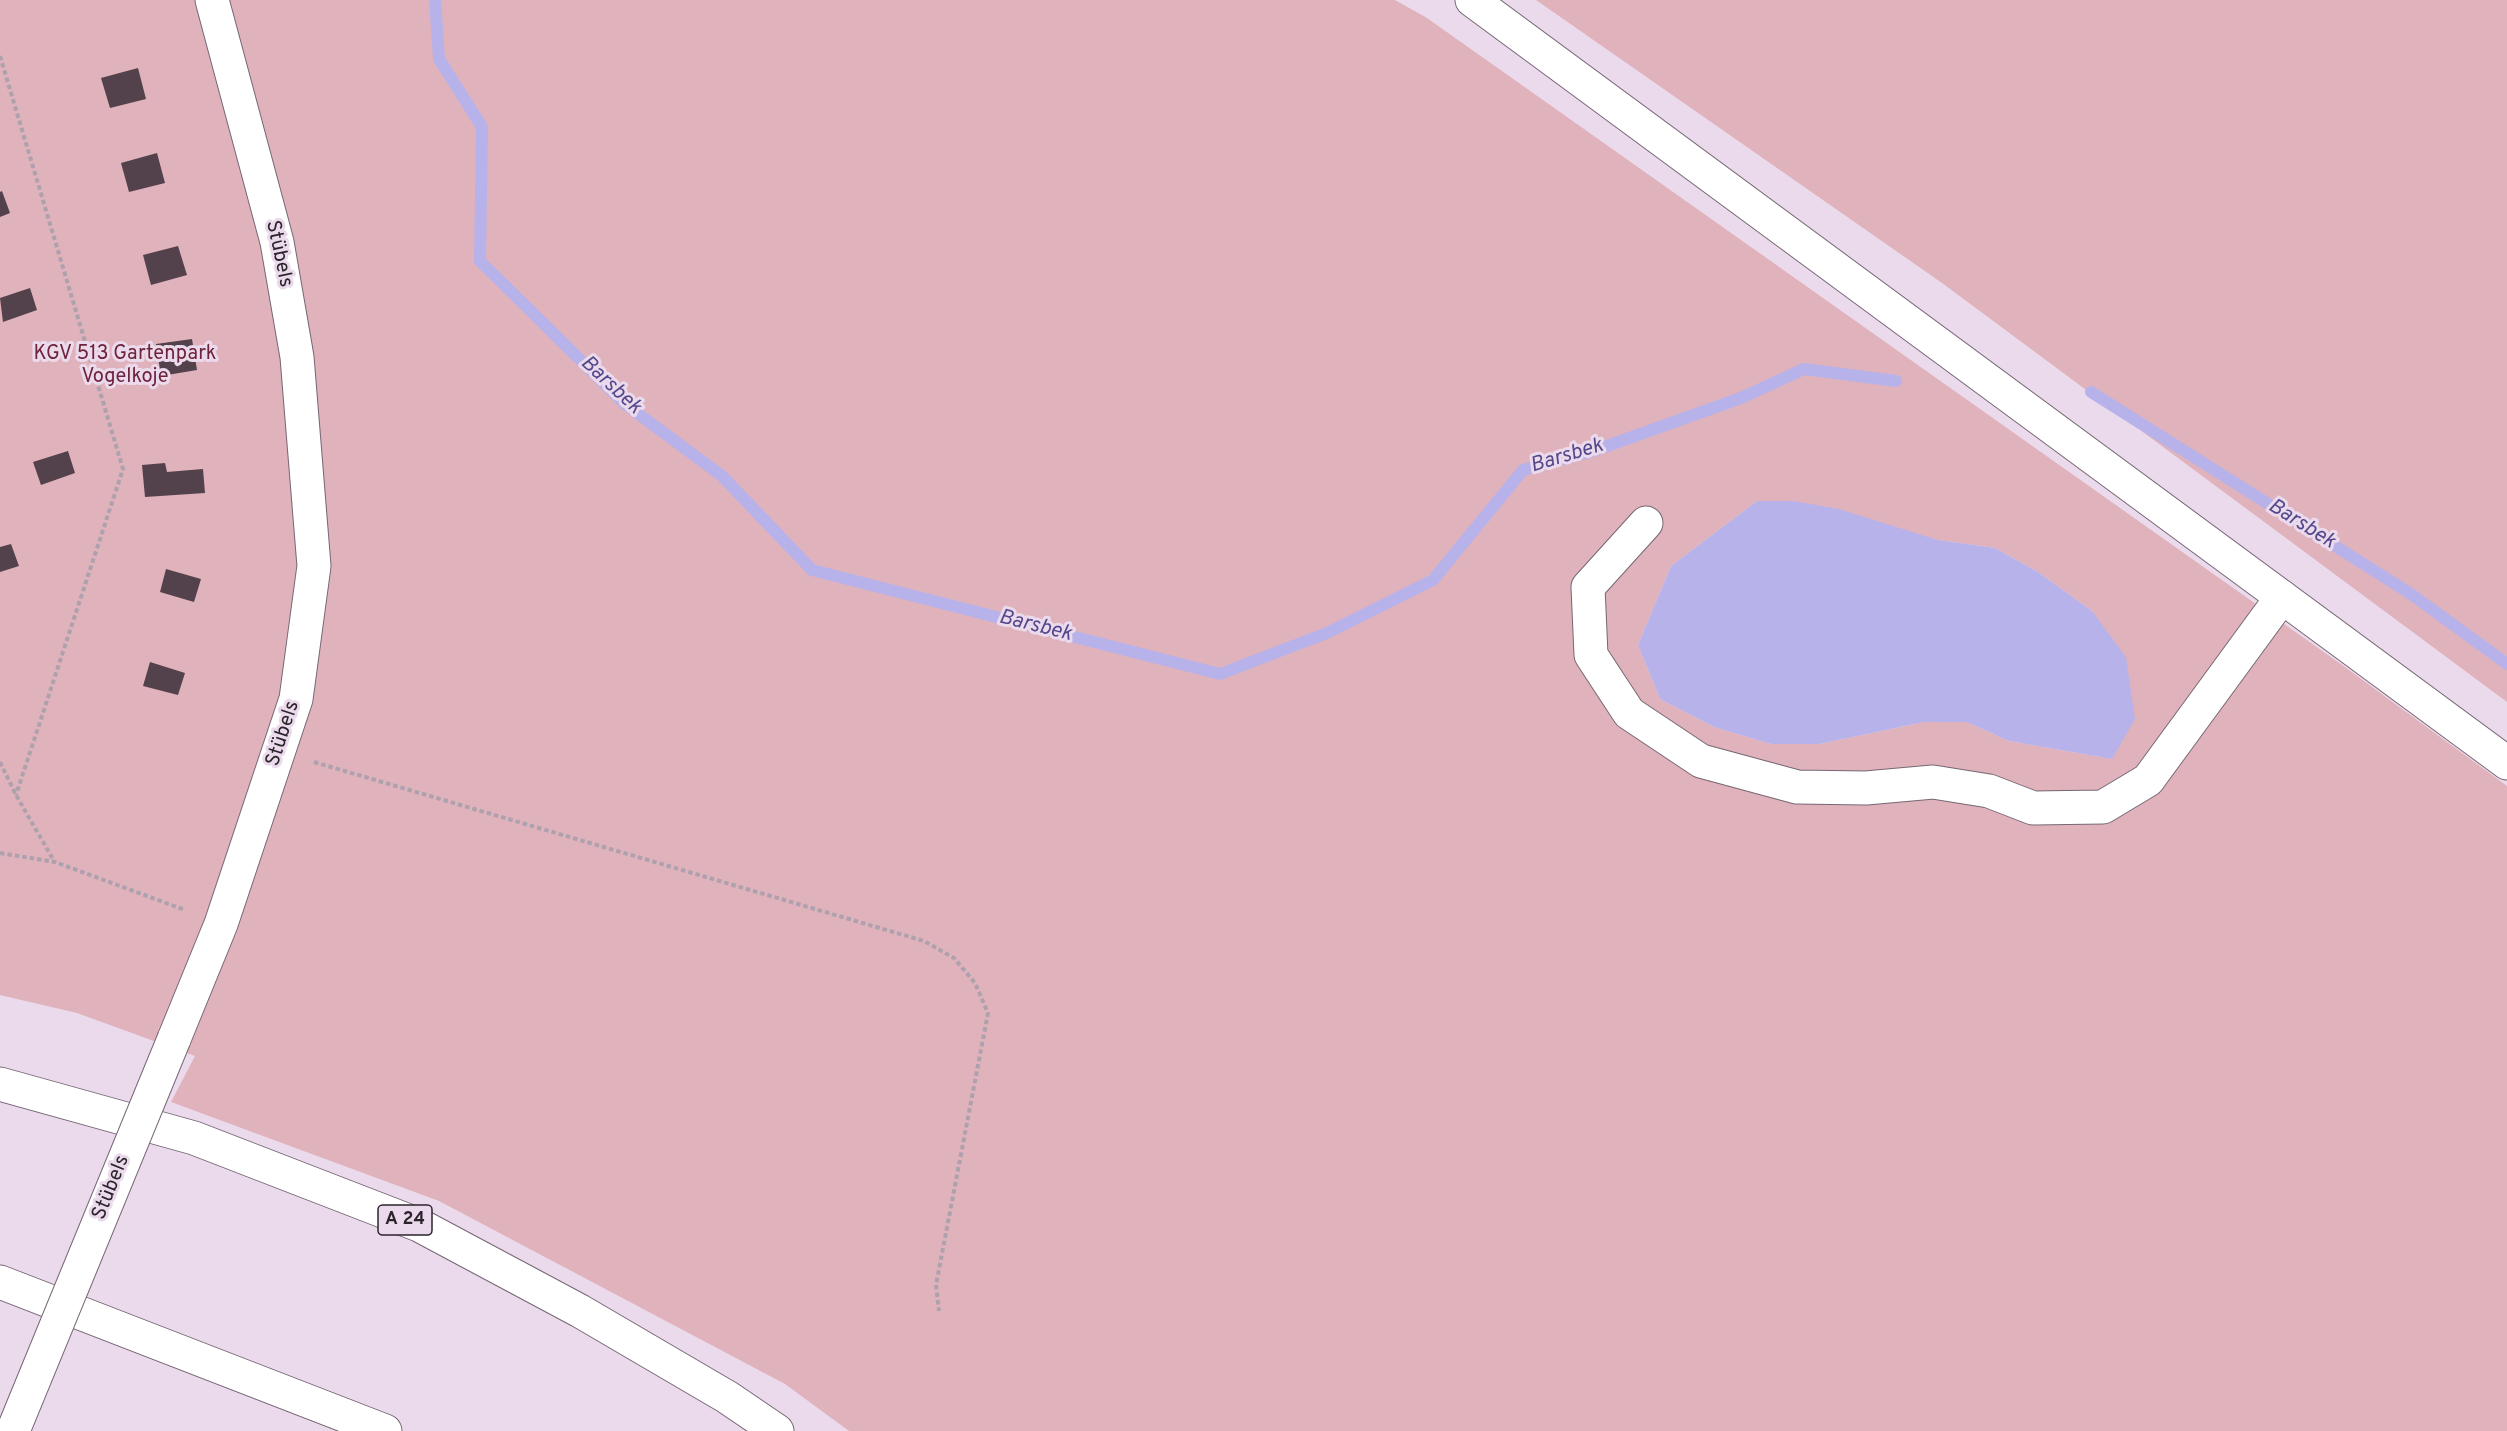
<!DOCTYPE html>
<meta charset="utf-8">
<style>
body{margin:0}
canvas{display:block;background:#ebdaeb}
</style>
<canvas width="2507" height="1431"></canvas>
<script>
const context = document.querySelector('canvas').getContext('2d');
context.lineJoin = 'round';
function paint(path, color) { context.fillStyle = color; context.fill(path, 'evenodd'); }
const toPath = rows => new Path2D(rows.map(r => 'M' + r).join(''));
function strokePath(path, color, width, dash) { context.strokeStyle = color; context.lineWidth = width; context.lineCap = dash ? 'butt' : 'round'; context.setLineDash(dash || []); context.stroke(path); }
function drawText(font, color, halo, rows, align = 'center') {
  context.font = font + ' Overpass,sans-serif'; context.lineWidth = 6; context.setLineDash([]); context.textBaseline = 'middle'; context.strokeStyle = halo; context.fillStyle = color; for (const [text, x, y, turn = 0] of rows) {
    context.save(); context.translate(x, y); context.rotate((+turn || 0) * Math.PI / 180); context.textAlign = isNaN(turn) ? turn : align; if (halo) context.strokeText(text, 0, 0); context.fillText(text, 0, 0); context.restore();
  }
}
const green = toPath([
 [0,0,1395,0,1427,18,2345,667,2507,786,2507,1431,849,1431,785,1384,439,1201,171,1102,195,1056,77,1013,0,995],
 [1757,501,1890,526,1938,540,1995,548,2038,572,2092,611,2112,759,2009,741,1967,722,1924,722,1819,744,1771,744,1714,727,1660,699,1638,645,1671,566],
 [1536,0,2507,0,2507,702,1942,283]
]);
const water = toPath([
 [1757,501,1793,501,1839,509,1938,540,1995,548,2038,572,2092,611,2126,657,2135,719,2112,759,2009,741,1967,722,1924,722,1819,744,1771,744,1714,727,1660,699,1638,645,1671,566]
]);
const stream = toPath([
 [435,0,439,59,482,127,480,261,625,404,722,476,812,570,1220,674,1327,633,1433,580,1523,470,1593,451,1741,398,1804,369,1896,381],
 [2091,392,2411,594,2507,664]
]);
const building = toPath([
 [138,68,146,99,110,108,101,78],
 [157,153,165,183,129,192,121,163],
 [2,191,10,213,0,217,0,192],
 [178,246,187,275,151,285,143,255],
 [30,288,37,310,3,322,0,298],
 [192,339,197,370,161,376,156,344],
 [68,451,75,473,41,485,33,462],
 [165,463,167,472,203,469,205,493,145,497,142,465],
 [11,544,19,566,0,572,0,547],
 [166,569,201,579,194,602,160,592],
 [150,662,185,673,178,695,143,686]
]);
const path = toPath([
 [0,56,123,469,16,795],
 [0,762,16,795,54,861],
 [314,762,924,941,954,958,975,983,988,1013,936,1285,939,1311],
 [0,853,55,862,185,910]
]);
const minor = toPath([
 [1646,523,1588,587,1591,655,1629,713,1701,761,1797,787,1866,788,1933,782,1989,791,2033,808,2103,807,2148,780,2282,597],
 [174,1039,221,924,296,699,314,566,297,357,277,242,212,0]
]);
const major = toPath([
 [1472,0,2507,763]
]);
const highway = toPath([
 [0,1084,194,1138,419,1225,580,1311,727,1397,777,1431],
 [0,1282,385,1431]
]);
const minorBridge = toPath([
 [13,1431,174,1039]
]);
const shields = [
 [405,1220,54]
];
const shieldNames = [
 ["A 24",405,1220]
];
const streetNames = [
 ["Stübels",278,254,78],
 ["Stübels",284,734,-72],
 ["Stübels",112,1188,-68]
];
const parkNames = [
 ["KGV 513 Gartenpark",125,355],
 ["Vogelkoje",125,378]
];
const waterNames = [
 ["Barsbek",610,386,43],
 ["Barsbek",1567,457,-17],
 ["Barsbek",2301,525,32],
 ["Barsbek",1035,627,14]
];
paint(green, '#e0b2bc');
paint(water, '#b8b2ea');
strokePath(stream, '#b8b2ea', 12);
paint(building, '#53414b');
strokePath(minor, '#766775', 35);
strokePath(major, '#766775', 35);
strokePath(highway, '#766775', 35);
strokePath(path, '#aea1ae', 4, [4.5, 3]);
strokePath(minor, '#fff', 33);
strokePath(major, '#fff', 33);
strokePath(highway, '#fff', 33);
strokePath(minorBridge, '#766775', 35, []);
strokePath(minorBridge, '#fff', 33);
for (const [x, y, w] of shields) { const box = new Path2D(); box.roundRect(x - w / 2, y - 15, w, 30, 4.5); context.fillStyle = '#ebdaeb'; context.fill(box); strokePath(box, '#2b252b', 1.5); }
drawText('bold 18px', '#2b252b', null, shieldNames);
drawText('20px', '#2b252b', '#ebdaeb', streetNames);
drawText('20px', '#6e223b', '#ebdaeb', parkNames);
drawText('italic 21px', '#54488d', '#ebdaeb', waterNames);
</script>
